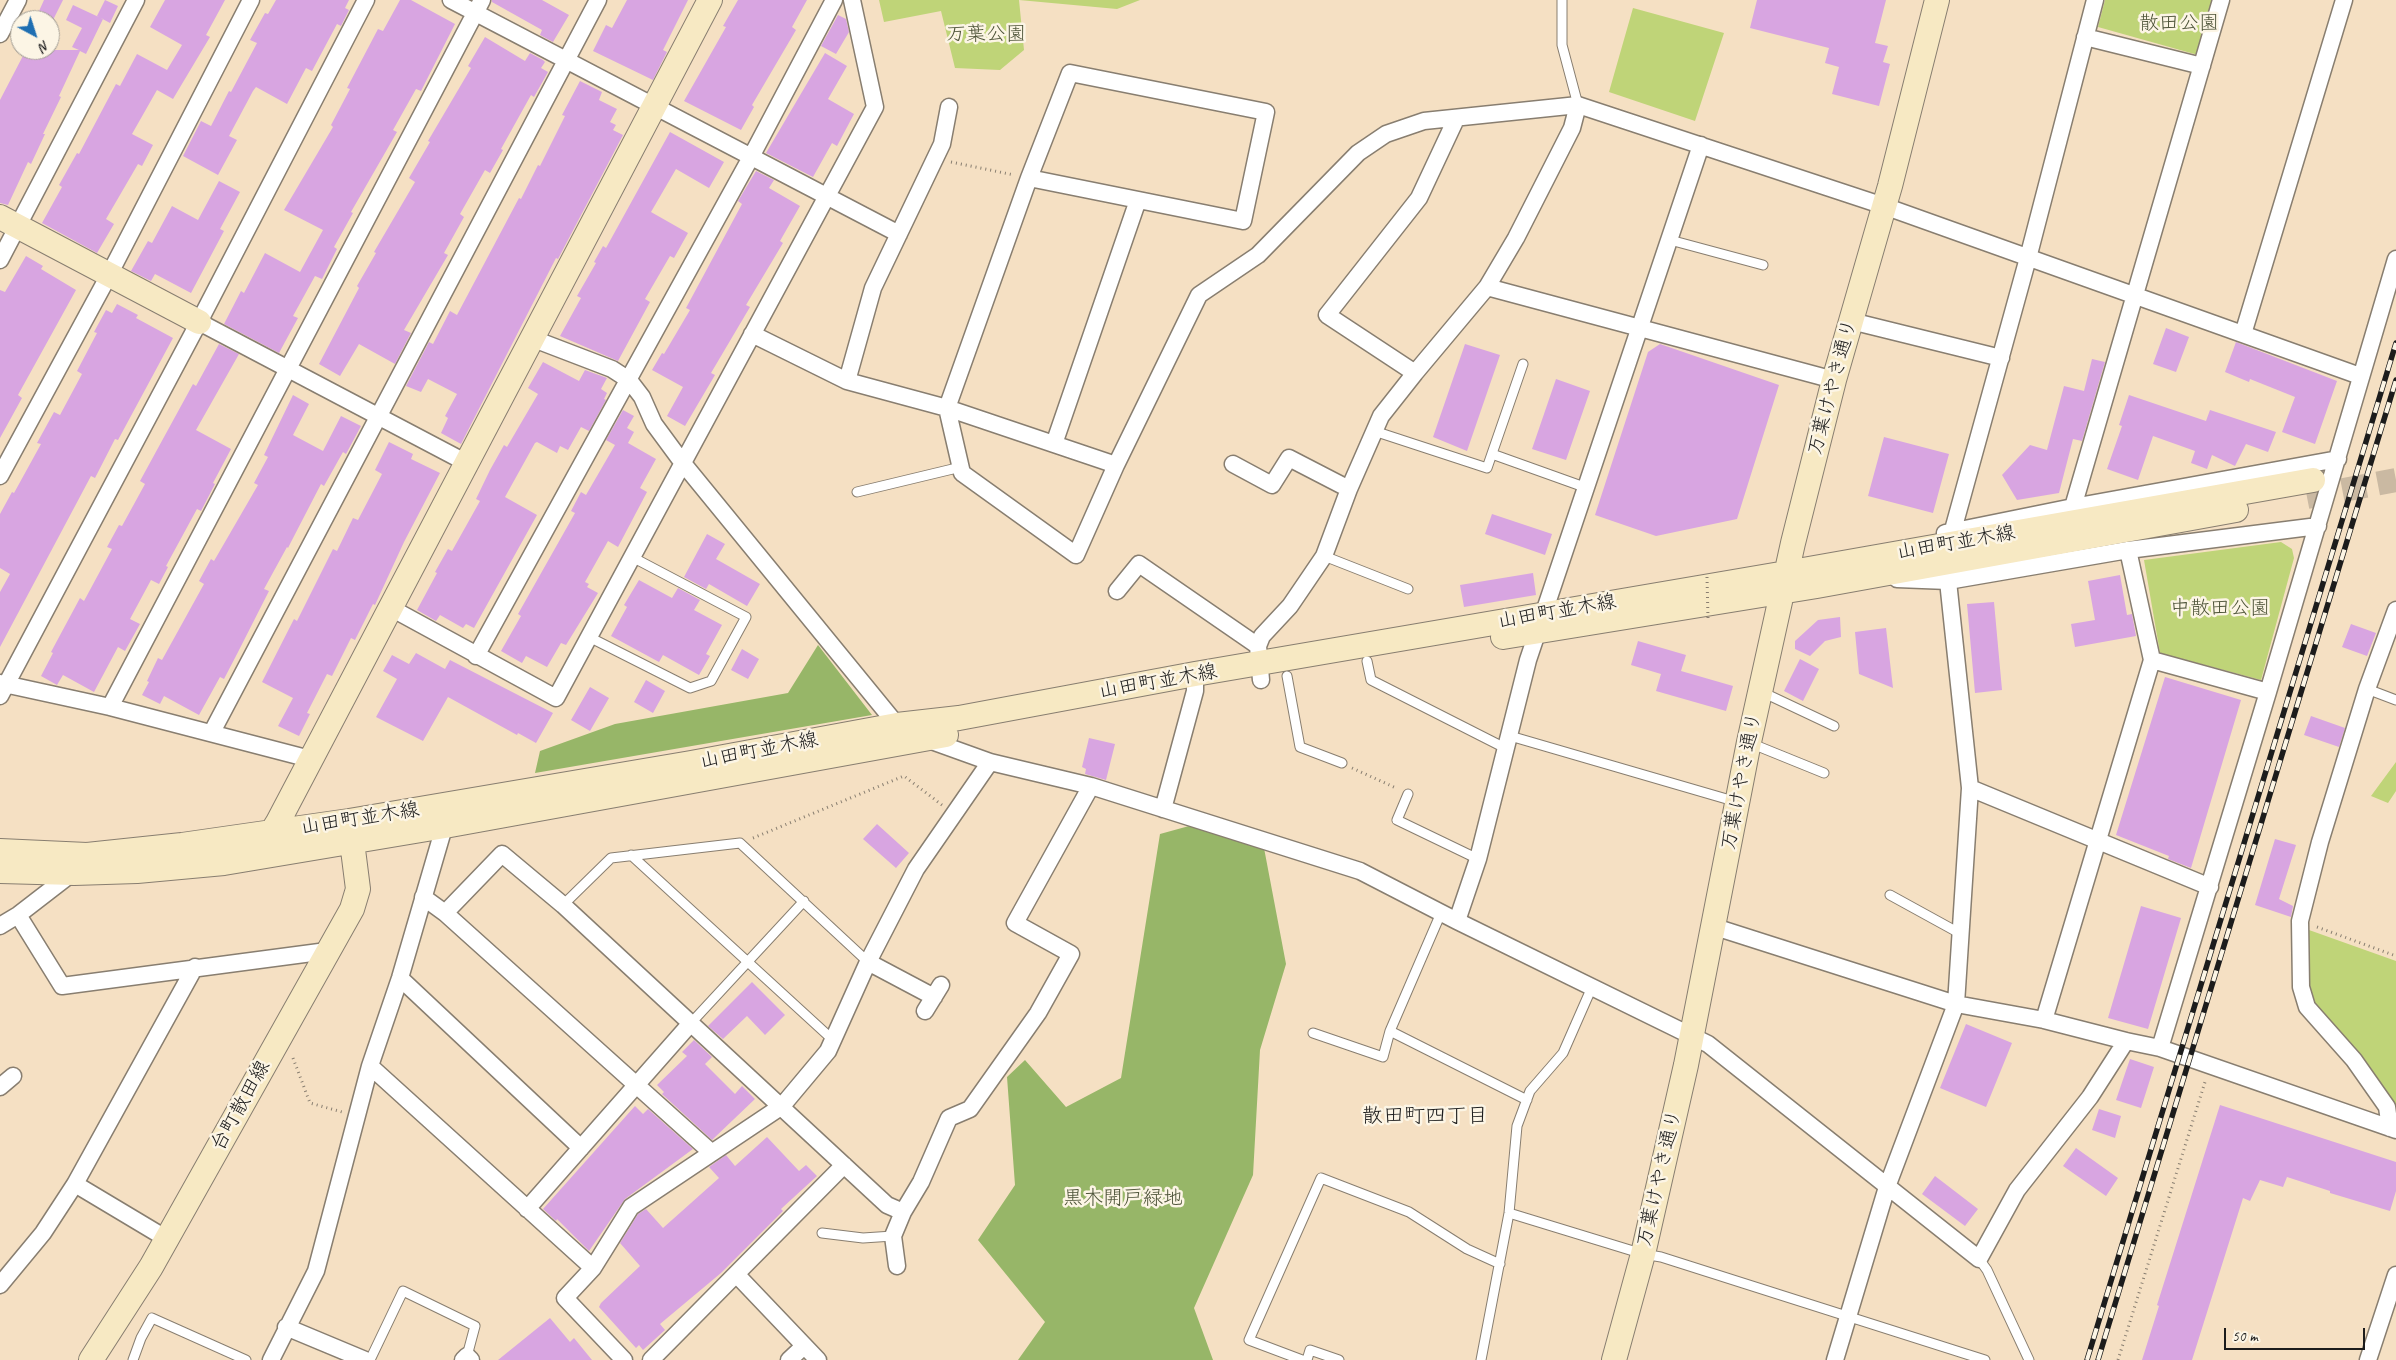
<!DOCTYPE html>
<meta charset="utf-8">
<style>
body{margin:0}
#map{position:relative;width:2396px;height:1360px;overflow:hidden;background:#f5e0c3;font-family:Caveat,sans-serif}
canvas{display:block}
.north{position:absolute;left:10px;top:10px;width:50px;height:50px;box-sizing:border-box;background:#fcf5e5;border:1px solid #a29e95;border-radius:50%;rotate:140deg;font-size:14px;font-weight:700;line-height:20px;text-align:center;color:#1c1c1c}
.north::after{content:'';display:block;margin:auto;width:18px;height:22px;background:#1f6fb2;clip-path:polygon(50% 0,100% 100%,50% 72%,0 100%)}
.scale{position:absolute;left:2224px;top:1328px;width:141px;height:22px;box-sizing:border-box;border:2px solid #1c1c1c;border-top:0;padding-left:6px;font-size:15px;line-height:18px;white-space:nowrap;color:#1c1c1c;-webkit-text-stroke:4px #fcf5e5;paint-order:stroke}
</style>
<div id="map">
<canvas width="2396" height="1360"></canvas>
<div class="north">N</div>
<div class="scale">50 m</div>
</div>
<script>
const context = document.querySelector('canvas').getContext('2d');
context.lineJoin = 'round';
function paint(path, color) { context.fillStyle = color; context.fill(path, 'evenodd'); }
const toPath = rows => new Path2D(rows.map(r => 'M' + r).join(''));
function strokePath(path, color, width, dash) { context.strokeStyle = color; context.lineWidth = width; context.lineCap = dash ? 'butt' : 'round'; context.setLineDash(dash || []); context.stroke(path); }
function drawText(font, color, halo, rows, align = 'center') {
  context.font = font + ' Caveat,"Klee One",sans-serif'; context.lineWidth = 5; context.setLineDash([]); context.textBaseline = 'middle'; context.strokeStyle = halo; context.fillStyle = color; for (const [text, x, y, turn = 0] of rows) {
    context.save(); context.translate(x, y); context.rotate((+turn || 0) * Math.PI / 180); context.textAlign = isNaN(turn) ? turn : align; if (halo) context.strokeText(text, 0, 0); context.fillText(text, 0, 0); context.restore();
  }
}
const green = toPath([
 [879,0,1140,0,1117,9,1019,0,1024,50,1000,70,955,68,941,11,884,22],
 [2105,0,2213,0,2198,55,2098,27],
 [1633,8,1724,33,1695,121,1609,92],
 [2281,542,2292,549,2294,558,2261,680,2160,653,2144,560],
 [2396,762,2396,791,2388,803,2371,796],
 [2309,930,2396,961,2396,1109,2313,1003,2308,982,2306,956]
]);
const forest = toPath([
 [818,645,872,715,535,773,540,751,615,724,788,693],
 [1200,823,1264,848,1286,964,1260,1050,1253,1175,1194,1308,1213,1360,1018,1360,1045,1322,978,1240,1015,1185,1007,1077,1025,1060,1066,1107,1121,1078,1160,834]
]);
const building = toPath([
 [44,0,63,0,53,20,35,20],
 [105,0,118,6,110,23,97,16],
 [165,0,225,0,206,35,210,37,173,99,157,90,132,134,153,145,142,166,138,164,106,219,114,224,97,253,42,223,62,187,59,185,77,153,79,154,116,84,120,86,137,54,167,70,182,45,150,27],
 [276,0,349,0,345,8,349,10,341,26,337,24,312,71,306,68,287,104,256,87,253,91,229,136,237,140,218,175,183,156,201,121,211,126,229,91,231,92,257,43,250,40,265,13,268,14],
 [400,0,411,0,455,24,421,91,416,89,393,130,397,132,351,212,353,213,334,247,337,249,322,279,315,276,293,316,298,318,279,353,224,324,241,291,244,293,265,253,300,272,323,230,284,210,333,127,331,125,350,89,347,88,378,29,383,31],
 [492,0,542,0,569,15,553,42,540,35,542,30,492,2],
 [627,0,688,0,663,50,667,52,653,80,593,51,606,25,612,28],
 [738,0,807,0,792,27,796,30,752,105,754,107,741,130,684,101,726,27,723,26],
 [1757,0,1886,0,1875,43,1888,46,1883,62,1890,64,1879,106,1832,94,1839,67,1825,63,1829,48,1750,28],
 [73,5,103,19,86,54,80,51,59,96,61,97,43,134,45,134,31,164,28,162,8,205,0,203,0,100,26,50,79,50,72,47,82,28,66,20],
 [838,15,846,19,849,32,836,54,821,46],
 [485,37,525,61,530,53,543,60,545,62,541,68,548,72,534,97,531,95,501,149,503,150,490,173,485,170,460,214,464,217,444,253,448,255,404,330,411,333,395,364,359,344,340,376,319,364,359,288,357,286,376,253,374,252,415,182,409,178,430,142,428,141,471,68,468,66],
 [825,53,847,66,828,99,854,114,837,146,832,143,813,177,766,153],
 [580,81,602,92,599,100,617,109,610,122,616,125,613,130,623,135,558,259,556,258,461,444,441,433,448,418,445,416,457,394,428,379,421,392,406,386,429,342,433,344,450,311,457,315,519,198,521,199,538,165,540,166,565,116,562,115],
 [670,132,724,162,709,188,676,169,651,212,688,233,674,258,670,256,645,299,650,302,618,361,560,336,581,298,577,296,596,263,594,262,603,246,606,248],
 [756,171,774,180,769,188,800,206,780,241,783,243,746,305,750,307,711,373,715,375,685,426,667,416,683,387,652,370,662,353,664,354,690,310,686,308,742,204,738,201],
 [219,181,240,192,220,229,224,231,191,293,155,274,151,281,131,271,148,241,152,243,172,206,198,220],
 [26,256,43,266,41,269,76,290,18,395,22,398,0,438,0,290,5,292],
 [117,304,138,315,136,318,173,338,118,440,115,439,95,478,91,476,0,647,0,592,10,574,0,568,0,514,12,492,14,493,41,444,37,443,54,412,60,415,82,374,77,371,97,333,94,332,106,310,112,313],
 [2166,328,2189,337,2176,372,2153,364],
 [2236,342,2337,381,2315,444,2282,432,2295,397,2250,379,2249,382,2225,372],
 [219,344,239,354,196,430,231,449,213,483,215,484,201,511,197,509,166,566,168,567,159,584,151,580,130,619,140,624,125,651,118,647,94,692,63,675,57,685,41,676,53,653,51,652,80,598,84,601,112,549,107,547,119,525,122,526,145,484,140,481,193,384,196,386],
 [1465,344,1500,355,1467,451,1433,437],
 [1660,344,1779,385,1737,519,1656,536,1595,515,1648,352],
 [2092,359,2105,362,2082,441,2073,439,2059,493,2017,500,2002,475,2030,445,2047,450,2064,386,2084,391],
 [543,362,579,381,585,370,607,378,601,389,607,393,604,399,606,400,589,431,581,427,568,450,560,446,557,453,537,442,535,443,505,497,537,515,474,628,466,624,463,628,440,615,436,621,417,610,437,573,435,572,448,549,452,551,480,501,476,499,490,470,504,445,507,447,538,394,528,388],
 [1556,379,1590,391,1566,460,1532,449],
 [293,395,309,404,293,435,323,451,341,416,361,426,346,454,343,452,324,486,321,484,291,542,288,548,287,547,264,589,269,591,237,654,224,679,220,677,199,715,164,696,160,704,142,695,149,682,147,681,158,658,162,660,204,584,199,581,211,559,214,561,258,485,254,483,268,457,264,455],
 [2129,395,2206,421,2210,410,2276,432,2268,452,2246,444,2235,466,2212,455,2207,469,2191,463,2195,451,2153,436,2138,480,2107,469,2122,426,2119,425],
 [623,410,634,416,627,428,634,432,628,443,656,459,640,488,647,492,618,547,608,541,585,582,589,584,587,587,598,593,566,645,561,643,547,667,526,656,522,663,501,651,521,616,518,614,575,513,571,511,581,492,586,495,615,445,606,440],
 [1884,437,1949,454,1933,513,1868,496],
 [389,442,413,454,411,459,440,473,404,542,375,605,373,604,355,640,351,638,332,676,327,674,307,713,310,714,299,736,278,726,293,698,262,682,294,619,297,621,333,549,337,551,353,518,358,520,382,474,375,470],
 [1492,514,1552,534,1545,555,1485,534],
 [707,534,725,544,716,559,760,584,747,606,709,584,706,589,684,577],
 [1533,573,1536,595,1464,607,1460,585],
 [2120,575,2127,615,2132,614,2136,636,2075,647,2071,624,2095,620,2088,581],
 [639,580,672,598,678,588,700,600,694,610,722,625,706,654,710,656,699,675,663,655,659,662,611,636,627,607,624,605],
 [1994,602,2002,690,1975,693,1967,604],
 [1840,617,1841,637,1825,641,1810,656,1795,649,1795,641,1818,620],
 [2351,624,2376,633,2367,656,2342,647],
 [1886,628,1893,688,1859,674,1855,632],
 [1638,641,1686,655,1681,671,1733,686,1726,711,1656,691,1661,674,1631,665],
 [742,649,759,659,748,679,731,670],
 [416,653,445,669,450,660,553,713,536,743,518,733,517,735,448,697,423,741,376,717,397,679,383,671,392,655,409,664],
 [1800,659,1819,669,1803,701,1784,691],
 [2165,677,2241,700,2191,868,2168,859,2169,856,2116,835],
 [646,680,665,691,653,713,634,702],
 [590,687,609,698,590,731,571,720],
 [2311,716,2345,728,2339,747,2304,735],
 [1089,738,1115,744,1106,780,1085,774,1086,769,1082,767],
 [877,824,909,853,896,868,863,839],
 [2275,839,2296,845,2279,899,2293,906,2291,917,2255,905],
 [2141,906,2181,918,2148,1029,2108,1018],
 [752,982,785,1015,765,1035,747,1016,723,1039,708,1026],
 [1966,1024,2012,1043,1986,1107,1940,1088],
 [694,1040,712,1057,705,1064,735,1094,742,1086,755,1099,712,1140,662,1094,664,1092,657,1085,687,1056,682,1052],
 [2130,1059,2154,1067,2141,1108,2116,1100],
 [2220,1105,2396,1162,2396,1191,2390,1211,2330,1193,2330,1191,2287,1177,2283,1187,2260,1180,2250,1201,2243,1198,2192,1360,2142,1360,2159,1306,2157,1305],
 [635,1106,643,1114,648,1109,693,1149,625,1199,589,1251,557,1219,556,1221,543,1209],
 [2099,1109,2121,1116,2115,1138,2092,1130],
 [767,1137,799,1171,806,1165,817,1176,781,1209,783,1211,721,1273,660,1324,665,1330,643,1350,639,1345,636,1348,599,1307,601,1303,640,1266,620,1243,638,1214,646,1209,663,1228,719,1178,709,1167,726,1155,735,1166],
 [2076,1148,2118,1178,2106,1196,2063,1166],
 [1935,1176,1978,1209,1965,1226,1922,1194],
 [550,1318,570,1342,574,1338,592,1360,498,1360]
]);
const secondaryTunnel = toPath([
 [2307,497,2396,480]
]);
const path = toPath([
 [951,162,1014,175],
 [1352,768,1396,788],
 [753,838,904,776,942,805],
 [2317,927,2396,956],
 [293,1058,310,1103,342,1112],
 [2118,1360,2205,1082]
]);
const lane = toPath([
 [1562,0,1562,45,1578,105],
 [1670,240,1763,265],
 [1374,431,1487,468,1523,364],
 [1492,454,1587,488],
 [857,492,961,467],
 [1324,556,1408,589],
 [589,637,690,688,711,681,746,617,632,557],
 [1367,661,1371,680,1507,749],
 [1287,676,1300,747,1342,763],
 [2367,689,2396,700],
 [1762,692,1834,726],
 [1510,736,1737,802],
 [1750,743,1824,773],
 [1408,794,1397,820,1478,859],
 [631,855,833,1040],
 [1890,895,1961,934],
 [563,905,611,858,740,843,868,962],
 [1441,913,1390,1031,1527,1100],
 [691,1023,804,901],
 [1313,1033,1383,1057,1390,1031],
 [1509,1213,1643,1254,1661,1257,1985,1360],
 [822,1233,863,1238,893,1236],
 [1979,1259,1987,1270,2029,1360],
 [133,1360,141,1338,152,1318,246,1360],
 [370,1360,403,1291,475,1326,467,1356],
 [1302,1360,1249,1340,1321,1178,1409,1212,1467,1249,1500,1264],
 [1307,1360,1310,1350,1339,1360],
 [1481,1360,1509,1213,1517,1126,1530,1091,1563,1053,1592,987]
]);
const street = toPath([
 [451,0,899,234],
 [0,34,18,0],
 [2085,37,2202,66],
 [1029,178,1070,73,1266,112,1243,221,1029,178,947,408,962,473,1076,555,1116,465,1199,295,1258,255,1358,153,1386,134,1424,121,1578,105,1884,206,2360,376],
 [0,260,136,0],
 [1487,287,1834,380],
 [1851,321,2001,358],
 [199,322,465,462],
 [752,334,847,381,947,408,1116,465],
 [2243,334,2344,0],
 [531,338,612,369,629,380,642,397,654,424,682,462,897,725,904,729],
 [1415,373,1327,315,1419,198,1456,119],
 [847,381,873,288,942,144,949,107],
 [1054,444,1138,200],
 [1233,464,1272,485,1289,458,1349,489],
 [0,476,109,275,251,0],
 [2073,507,2221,0],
 [1953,530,2028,258,2095,0],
 [1945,533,2073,507,2338,459],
 [1897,579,1948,581,2128,550,2318,526],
 [1117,591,1139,564,1258,646],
 [389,607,556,698,875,107,852,0],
 [476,656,751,157,834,0],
 [2152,660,2268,692],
 [1261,680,1258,646,1262,636,1290,606,1324,556,1349,489,1381,416,1415,373,1487,287,1516,238,1572,128,1578,105],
 [0,683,110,707,310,759],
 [0,696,199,322,366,0],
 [110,707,482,0],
 [212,732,598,0],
 [926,739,990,762,1091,786,1360,871,1457,921,1708,1044,1979,1259,2017,1190,2090,1097,2126,1041],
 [1970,788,2210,887],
 [1163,809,1195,691,1195,674],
 [423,897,445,913,712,1153],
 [445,913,502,854,563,905,887,1205,903,1212,921,1182,949,1118,970,1109,1038,1013,1071,954,1015,923,1091,786],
 [18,915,62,986,327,951],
 [1457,921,1478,859,1528,660,1701,145],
 [0,926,18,915,75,871],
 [1715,927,1956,1004,2044,1020,2126,1041,2160,1048,2396,1130],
 [868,962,934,997],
 [400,978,581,1148],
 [925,1011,941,985],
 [2044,1020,2152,660,2128,550],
 [2160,1048,2268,692,2396,259],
 [370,1066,593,1268],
 [0,1087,13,1076],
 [2390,1128,2387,1107,2354,1060,2307,1007,2301,987,2300,921,2320,842,2367,689,2396,610],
 [75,1184,167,1239],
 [527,1209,691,1023],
 [897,1266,893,1236,903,1212],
 [736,1274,818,1360],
 [0,1285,43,1233,75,1184,195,967],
 [286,1327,365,1360],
 [271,1360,316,1271,370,1066,400,978,447,817],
 [463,1360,467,1356,471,1360],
 [624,1360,565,1298,593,1268,631,1207,782,1106,828,1051,868,962,916,869,990,762],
 [651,1360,844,1165],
 [789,1360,804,1346],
 [1835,1360,1887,1187,1956,1004,1970,788,1948,581],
 [2368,1360,2396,1275]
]);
const secondary = toPath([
 [0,217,199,322],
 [1503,637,1817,586,2236,510],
 [265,843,278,822,710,0],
 [0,851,87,855,182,845,349,821,691,763,897,725,959,718,1195,674,1786,573,2313,480],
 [0,871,74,873,137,871,224,863,445,826,946,735],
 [91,1360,151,1267,352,909,358,889,350,826],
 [1614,1360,1643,1254,1686,1065,1749,742,1793,543,1834,380,1890,186,1937,0]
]);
const rail = toPath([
 [2087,1360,2396,343],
 [2098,1360,2396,380]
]);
const pathBridge = toPath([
 [1707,577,1708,619]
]);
const parkNames = [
 ["散田公園",2179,24],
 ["万葉公園",986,35],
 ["中散田公園",2220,609],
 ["黒木開戸緑地",1123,1199]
];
const streetNames = [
 ["万葉けやき通り",1833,387,-75],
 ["山田町並木線",1956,543,-10],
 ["山田町並木線",1557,612,-10],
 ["山田町並木線",1158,682,-10],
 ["山田町並木線",759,751,-11],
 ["万葉けやき通り",1742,781,-79],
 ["山田町並木線",360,819,-9],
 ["台町散田線",241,1106,-61],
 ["万葉けやき通り",1660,1178,-77]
];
const neighbourhoodNames = [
 ["散田町四丁目",1425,1116]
];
paint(green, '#bfd478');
paint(forest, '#97b668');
paint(building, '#d8a5e1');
strokePath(secondaryTunnel, '#cab9a2', 24, [24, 12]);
strokePath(lane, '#887e70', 11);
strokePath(street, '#887e70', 19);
strokePath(secondary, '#887e70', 26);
strokePath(path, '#887e70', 3, [1, 4]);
strokePath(lane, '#fff', 9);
strokePath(street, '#fff', 16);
strokePath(secondary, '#f7e9c3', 24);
strokePath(rail, '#1c1c1c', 5.5);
strokePath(rail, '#fcf5e5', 4, [11]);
strokePath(pathBridge, '#887e70', 3, [1, 4]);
drawText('20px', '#4d5338', '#fcf5e5', parkNames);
drawText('20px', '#1c1c1c', '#fcf5e5', streetNames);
drawText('21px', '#1c1c1c', '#fcf5e5', neighbourhoodNames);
</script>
